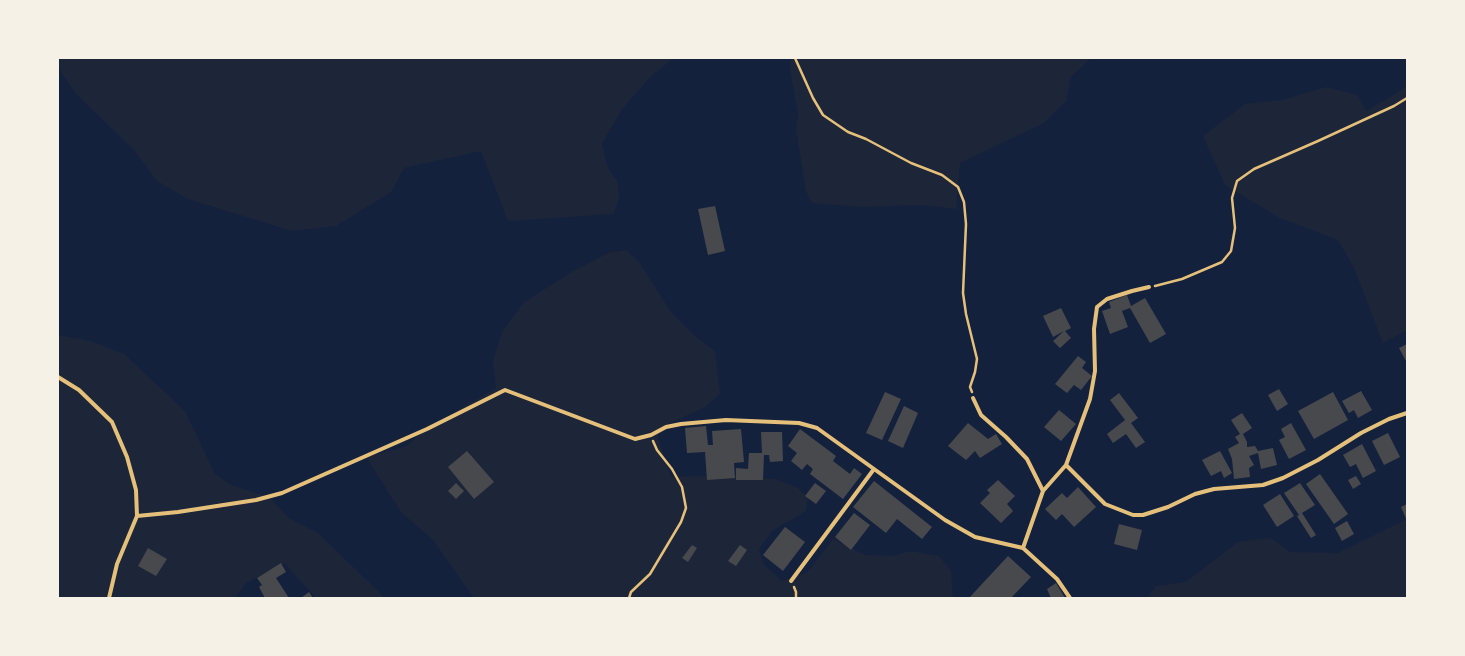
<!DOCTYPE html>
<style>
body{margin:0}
#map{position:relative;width:1465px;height:656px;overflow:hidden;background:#14213d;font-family:Figtree,sans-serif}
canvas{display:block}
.frame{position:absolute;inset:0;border:59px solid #f6f1e7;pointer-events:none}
</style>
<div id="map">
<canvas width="1465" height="656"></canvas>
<div class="frame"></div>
</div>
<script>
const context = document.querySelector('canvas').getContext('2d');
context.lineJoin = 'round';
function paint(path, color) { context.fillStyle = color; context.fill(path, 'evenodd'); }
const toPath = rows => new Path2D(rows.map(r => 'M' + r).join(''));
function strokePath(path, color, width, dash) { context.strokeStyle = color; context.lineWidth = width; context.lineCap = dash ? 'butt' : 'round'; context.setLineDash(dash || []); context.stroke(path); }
const green = toPath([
 [58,58,674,58,651,76,622,109,602,144,607,166,618,182,619,199,613,214,508,221,481,151,404,168,391,192,336,226,292,231,188,199,157,181,135,151,76,94,58,68],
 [791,58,1091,58,1070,78,1067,100,1044,123,960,163,956,209,923,205,862,207,812,203,806,191,796,130,798,114,790,69],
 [1407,85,1407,330,1383,343,1354,268,1338,240,1280,218,1225,185,1203,136,1245,104,1282,100,1326,87,1357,95,1366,111,1397,93],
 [626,250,639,262,671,312,697,338,715,351,720,394,705,407,660,428,658,438,671,477,708,476,776,479,798,488,808,498,806,511,772,531,759,549,764,565,782,581,808,572,833,539,865,555,892,556,910,551,939,556,951,571,953,598,474,598,433,540,401,512,366,457,407,446,424,430,496,388,493,361,502,332,523,303,570,273,608,253],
 [58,335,91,341,124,354,185,411,215,474,231,485,269,497,289,518,318,533,385,598,316,598,284,563,246,583,235,598,58,598],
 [1407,519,1407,598,1147,598,1156,586,1186,582,1238,542,1271,538,1290,552,1338,553]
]);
const building = toPath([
 [715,206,725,251,708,255,698,209],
 [1127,295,1131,306,1145,298,1166,334,1150,343,1130,308,1122,311,1128,327,1110,334,1102,311,1111,308,1109,302],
 [1061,308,1071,328,1065,331,1071,338,1060,348,1053,341,1064,331,1053,337,1043,316],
 [1407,344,1407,360,1406,361,1399,348],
 [1078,356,1086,362,1082,368,1092,376,1081,390,1074,385,1067,393,1055,384],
 [1279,389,1288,404,1277,411,1268,395],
 [1361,391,1372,410,1358,418,1354,410,1349,413,1342,401],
 [885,392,901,399,882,440,866,433],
 [1333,392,1348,420,1314,439,1298,411],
 [1119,393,1138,418,1131,423,1145,442,1136,448,1126,434,1113,443,1107,434,1125,420,1110,400],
 [904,406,918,413,903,448,888,441],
 [1059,410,1076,424,1061,441,1044,427],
 [1242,413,1252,428,1243,434,1247,442,1247,447,1255,446,1258,451,1273,448,1277,465,1261,469,1258,453,1249,456,1254,465,1249,468,1250,477,1234,479,1232,459,1228,449,1239,443,1235,437,1240,434,1231,420],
 [968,423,988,439,996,434,1002,444,980,458,975,451,966,460,948,446],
 [1291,423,1306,450,1289,459,1279,440,1285,437,1281,429],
 [706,426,708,445,713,445,712,431,741,429,744,462,734,463,735,478,707,480,705,452,687,453,685,428],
 [800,429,836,456,833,461,850,474,854,468,862,474,843,499,810,474,813,469,807,464,802,470,791,461,797,453,788,446],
 [761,432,782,432,783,461,770,462,769,455,764,455,763,480,736,480,736,468,748,469,749,453,762,453],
 [1388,433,1400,457,1384,465,1372,441],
 [1362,444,1376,471,1363,478,1356,464,1350,467,1343,455],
 [467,451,494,482,474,499,448,467],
 [1220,451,1232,473,1224,478,1221,471,1211,476,1202,460],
 [1320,474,1348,514,1334,524,1306,484],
 [1356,476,1361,484,1353,489,1348,480],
 [998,480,1015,496,1007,504,1013,511,1001,523,980,503,990,493,987,490],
 [874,481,932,527,922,539,897,519,886,533,853,507],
 [456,483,464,491,456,499,448,491],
 [815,483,826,491,816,504,805,496],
 [1300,483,1315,505,1302,513,1316,535,1311,538,1297,516,1299,515,1284,493],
 [1078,487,1096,507,1074,527,1062,514,1056,520,1045,509,1062,493,1067,498],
 [1280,494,1294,516,1277,527,1263,505],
 [1407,504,1407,521,1401,507],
 [854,513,870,525,851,550,835,537],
 [1347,521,1354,534,1342,541,1335,528],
 [1119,524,1142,530,1137,550,1114,544],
 [785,527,805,542,783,571,763,555],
 [692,545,697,548,688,562,682,558],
 [740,545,747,550,736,566,728,561],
 [148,548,167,559,156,576,138,566],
 [1008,556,1031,577,1011,598,969,598],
 [281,563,286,572,276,578,289,598,265,598,259,587,262,585,257,578],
 [1056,583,1065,598,1051,598,1050,596,1047,589],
 [309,592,313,598,301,598]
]);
const path = toPath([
 [795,58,813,98,823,115,848,132,866,139,911,163,942,175,958,187,964,202,966,224,963,293,966,314,977,359,975,372,970,387,972,392],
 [1155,286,1182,279,1222,262,1231,251,1235,228,1232,198,1237,181,1254,169,1318,141,1394,106,1407,98],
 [794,587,796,592,796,598],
 [629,598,631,592,650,574,681,522,686,508,682,487,672,469,657,450,653,441]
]);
const minor = toPath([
 [58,377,79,390,112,422,127,457,136,490,137,516,117,564,109,598],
 [973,398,981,415,1006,437,1027,459,1043,491],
 [1066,465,1105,504,1133,515,1143,515,1168,507,1195,494,1214,489,1263,485,1283,478,1318,460,1361,433,1389,419,1407,413],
 [137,516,178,512,256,500,282,493,427,429,505,390,635,439,651,435,666,427,681,424,726,420,799,423,817,428,945,520,975,537,1023,548,1057,579,1070,598],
 [1023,548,1043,491,1066,465,1090,399,1095,371,1094,329,1097,307,1107,299,1132,291,1149,287],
 [791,581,874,469]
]);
paint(green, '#1d2539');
paint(building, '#48494c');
strokePath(path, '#e5c07b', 2.5);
strokePath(minor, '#e5c07b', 4);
</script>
